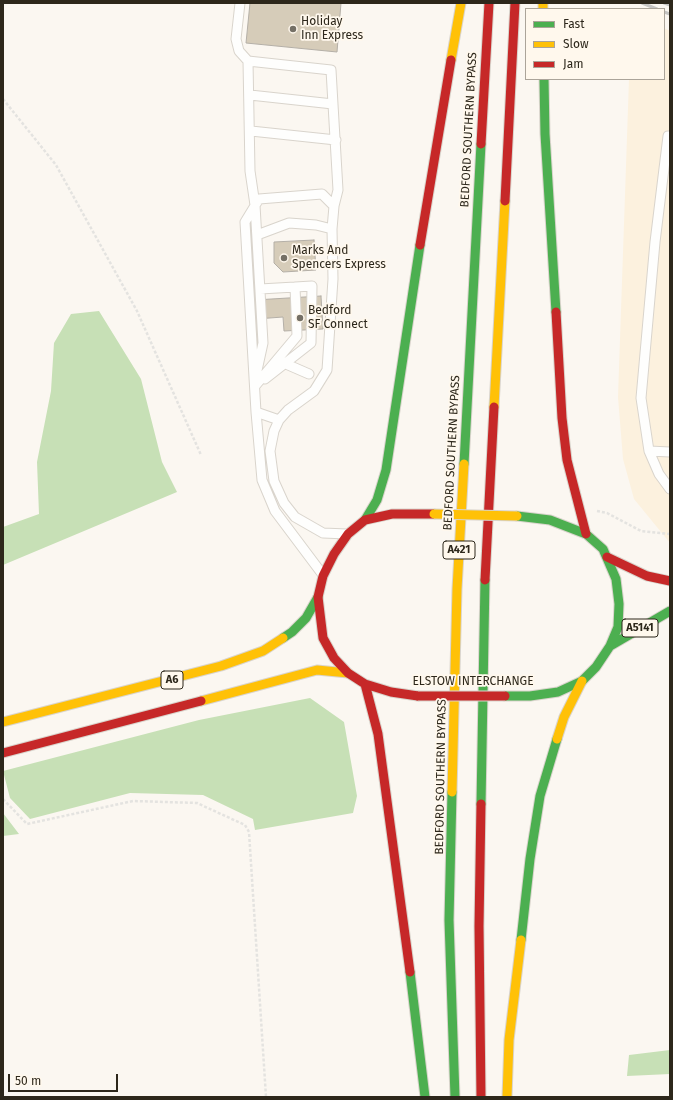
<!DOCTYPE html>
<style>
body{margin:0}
#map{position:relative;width:673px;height:1100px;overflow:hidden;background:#fbf7f1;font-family:"Fira Sans",sans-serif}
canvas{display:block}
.frame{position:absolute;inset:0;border:4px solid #2d271b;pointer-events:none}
.legend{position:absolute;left:525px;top:8px;width:140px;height:72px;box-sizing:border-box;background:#fff8ed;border:1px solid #aba499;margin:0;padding:5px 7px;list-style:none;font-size:12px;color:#2d271b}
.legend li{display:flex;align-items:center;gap:8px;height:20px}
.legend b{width:20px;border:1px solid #aba499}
.scale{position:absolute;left:8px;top:1074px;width:110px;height:18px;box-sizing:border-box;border:2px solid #2d271b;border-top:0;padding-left:5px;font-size:12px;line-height:14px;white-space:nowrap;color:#2d271b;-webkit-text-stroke:3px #fff8ed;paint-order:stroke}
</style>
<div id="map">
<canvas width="673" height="1100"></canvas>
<div class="frame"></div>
<ul class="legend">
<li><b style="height:5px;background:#4caf50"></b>Fast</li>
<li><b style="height:5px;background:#ffc107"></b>Slow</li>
<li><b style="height:5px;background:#c62828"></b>Jam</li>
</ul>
<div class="scale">50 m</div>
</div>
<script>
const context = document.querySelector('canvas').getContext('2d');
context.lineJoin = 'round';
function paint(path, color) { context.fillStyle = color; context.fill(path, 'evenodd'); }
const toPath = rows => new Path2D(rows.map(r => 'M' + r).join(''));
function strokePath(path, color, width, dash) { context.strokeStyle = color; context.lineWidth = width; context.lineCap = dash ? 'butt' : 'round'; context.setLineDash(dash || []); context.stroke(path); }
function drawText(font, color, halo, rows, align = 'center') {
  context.font = font + ' "Fira Sans",sans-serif'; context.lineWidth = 3.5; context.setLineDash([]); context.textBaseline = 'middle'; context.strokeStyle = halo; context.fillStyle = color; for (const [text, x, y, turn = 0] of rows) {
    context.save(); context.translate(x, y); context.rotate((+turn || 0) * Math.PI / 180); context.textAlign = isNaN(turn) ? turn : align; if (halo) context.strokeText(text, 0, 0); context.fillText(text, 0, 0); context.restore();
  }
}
const built = toPath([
 [664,28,670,31,670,543,634,499,623,459,618,397,629,79,664,79]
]);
const forest = toPath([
 [99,311,141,379,162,462,177,492,3,565,3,527,39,514,37,462,51,391,54,343,71,314],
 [310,698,344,722,357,796,353,813,255,830,253,819,203,795,130,793,30,819,10,798,3,771,199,720],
 [3,813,19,834,3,836],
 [670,1050,670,1074,627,1076,629,1055]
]);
const building = toPath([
 [250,3,341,3,337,52,246,43,250,3],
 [314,240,316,270,283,272,274,263,274,242,314,240],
 [321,296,323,329,284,331,283,317,256,319,255,300,321,296]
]);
const path = toPath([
 [3,99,56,165,137,311,201,455],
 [597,511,607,513,641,531,670,534],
 [3,799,27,824,133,801,197,803,245,825,249,832,266,1097]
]);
const lane = toPath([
 [240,3,236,39,239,51,248,61],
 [250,95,333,104],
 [251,131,336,140],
 [670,136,668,136,655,242,641,398,649,451,670,452],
 [257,235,289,223,316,225,332,229],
 [286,364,309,374],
 [256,375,263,343,255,205,250,171,248,61,331,70,338,190,334,206],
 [265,379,311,343,312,286,295,287],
 [255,386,297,336,295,287,260,289],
 [256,412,279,420],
 [649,451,659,474,670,489],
 [323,575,275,511,262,480,256,412,245,222,259,199,322,194,334,206,332,229,333,279,327,370,314,391,288,410,279,420,274,431,270,451,274,481,284,503,295,517,323,533,347,534]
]);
const fast = toPath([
 [544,79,545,134,556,312],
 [464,464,481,144],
 [365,520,377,500,386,470,420,245],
 [283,638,292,632,306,618,318,597],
 [610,646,670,611],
 [505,696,530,696,558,692,582,681,596,667,610,646,618,627,619,604,616,579,603,549,586,534,550,520,517,516],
 [452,792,449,920,455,1097],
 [481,804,485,580],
 [521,940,530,859,540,796,557,739],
 [410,972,425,1097]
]);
const slow = toPath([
 [543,3,543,9],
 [451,60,461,3],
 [494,407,505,201],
 [201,701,317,670,348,673],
 [3,722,221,666,263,651,283,638],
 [557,739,564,717,582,681],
 [452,792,457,589,464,464],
 [507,1097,509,1040,521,940]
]);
const jam = toPath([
 [481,144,489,3],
 [505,201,515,3],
 [420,245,451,60],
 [556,312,562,418,567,460,586,534],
 [607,557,647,576,670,581],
 [485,580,494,407],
 [365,684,378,734,410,972],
 [418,696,391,692,365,684,348,673,334,658,323,638,318,597,323,576,334,554,348,534,365,520,392,514,434,514],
 [3,753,201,701],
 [481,1097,479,926,481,804]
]);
const rail = toPath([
 [642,3,657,9],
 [664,3,670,5],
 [664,12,670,14]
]);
const slowBridge = toPath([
 [434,514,517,516]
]);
const jamBridge = toPath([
 [418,696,505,696]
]);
const markers = [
 [293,29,4,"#757066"],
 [284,258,4,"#757066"],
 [300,318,4,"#757066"]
];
const shields = [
 [459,550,32],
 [640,628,36],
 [172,680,22]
];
const shieldNames = [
 ["A421",459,550],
 ["A5141",640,628],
 ["A6",172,680]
];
const poiNames = [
 ["Holiday",301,22],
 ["Inn Express",301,36],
 ["Marks And",292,251],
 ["Spencers Express",292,265],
 ["Bedford",308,311],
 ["SF Connect",308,325]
];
const streetNames = [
 ["BEDFORD SOUTHERN BYPASS",469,130,-87],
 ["BEDFORD SOUTHERN BYPASS",452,453,-87],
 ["ELSTOW INTERCHANGE",473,682],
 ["BEDFORD SOUTHERN BYPASS",441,777,-89]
];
paint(built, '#fcf1de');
paint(forest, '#c7e0b6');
paint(building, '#d6ccb9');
strokePath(building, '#b4afa7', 1);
strokePath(lane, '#d9d4cc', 11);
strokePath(fast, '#d9d4cc', 11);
strokePath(slow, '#d9d4cc', 11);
strokePath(jam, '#d9d4cc', 11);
strokePath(path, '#e4e3e0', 2.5, [3, 2]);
strokePath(lane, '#fefefd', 9);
strokePath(fast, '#4caf50', 9);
strokePath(slow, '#ffc107', 9);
strokePath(jam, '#c62828', 9);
strokePath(rail, '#c5c4c2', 3);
strokePath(slowBridge, '#d9d4cc', 11, []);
strokePath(jamBridge, '#d9d4cc', 11, []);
strokePath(slowBridge, '#ffc107', 9);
strokePath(jamBridge, '#c62828', 9);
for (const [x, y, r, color] of markers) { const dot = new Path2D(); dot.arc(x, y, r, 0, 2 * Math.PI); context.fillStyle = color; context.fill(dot); strokePath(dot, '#fff8ed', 1.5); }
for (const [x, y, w] of shields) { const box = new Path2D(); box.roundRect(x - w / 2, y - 9, w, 18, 3); context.fillStyle = '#fff8ed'; context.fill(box); strokePath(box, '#2d271b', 1); }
drawText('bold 11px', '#2d271b', null, shieldNames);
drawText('12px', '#2d271b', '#fff8ed', poiNames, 'left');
drawText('12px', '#2d271b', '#fff8ed', streetNames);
</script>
